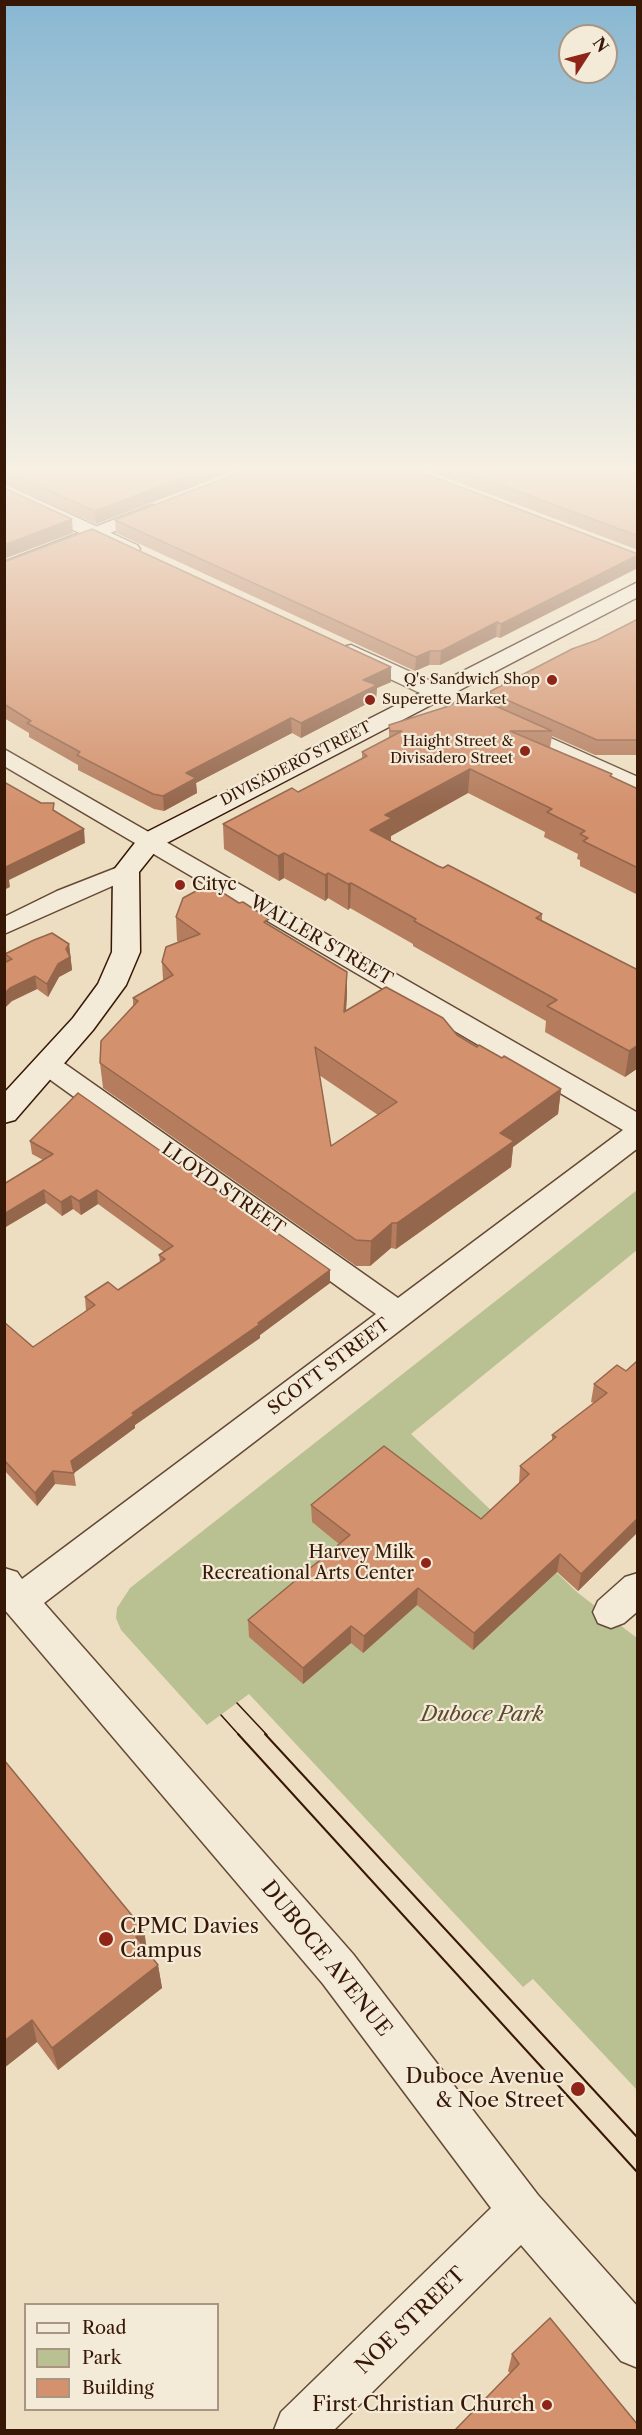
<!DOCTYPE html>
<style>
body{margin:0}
#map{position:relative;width:642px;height:2435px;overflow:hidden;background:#eddec1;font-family:"Libre Caslon Text",serif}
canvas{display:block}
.frame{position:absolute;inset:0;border:6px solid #371706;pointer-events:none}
.legend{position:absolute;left:24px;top:2303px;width:195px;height:108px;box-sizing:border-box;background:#f3ead7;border:2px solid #a89683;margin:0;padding:8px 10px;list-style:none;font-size:18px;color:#371706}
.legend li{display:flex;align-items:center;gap:12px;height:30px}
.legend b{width:30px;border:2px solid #a89683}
.north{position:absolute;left:558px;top:24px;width:60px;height:60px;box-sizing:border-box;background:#f3ead7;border:2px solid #a89683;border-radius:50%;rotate:54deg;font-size:16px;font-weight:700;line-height:24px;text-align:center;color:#371706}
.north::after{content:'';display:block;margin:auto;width:21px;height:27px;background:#8f2418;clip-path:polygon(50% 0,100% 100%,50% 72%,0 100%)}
</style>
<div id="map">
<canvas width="642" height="2435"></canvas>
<div class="frame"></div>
<ul class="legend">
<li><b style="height:8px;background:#f3ead7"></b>Road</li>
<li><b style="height:16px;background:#b9c192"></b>Park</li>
<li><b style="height:16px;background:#d3916d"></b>Building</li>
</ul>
<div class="north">N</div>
</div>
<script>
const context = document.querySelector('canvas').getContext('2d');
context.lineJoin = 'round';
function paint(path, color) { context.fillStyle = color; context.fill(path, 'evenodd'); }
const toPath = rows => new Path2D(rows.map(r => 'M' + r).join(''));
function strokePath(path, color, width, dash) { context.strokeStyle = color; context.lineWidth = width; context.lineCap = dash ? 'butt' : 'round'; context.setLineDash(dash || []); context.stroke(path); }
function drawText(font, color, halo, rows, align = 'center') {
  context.font = font + ' "Libre Caslon Text",serif'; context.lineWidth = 4.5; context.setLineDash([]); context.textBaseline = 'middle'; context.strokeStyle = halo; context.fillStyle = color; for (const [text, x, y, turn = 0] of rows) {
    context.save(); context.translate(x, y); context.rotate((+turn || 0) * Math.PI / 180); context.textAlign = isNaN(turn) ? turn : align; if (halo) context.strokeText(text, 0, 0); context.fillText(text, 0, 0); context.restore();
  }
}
const green = toPath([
 [637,1190,637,1250,411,1434,578,1593,637,1638,637,2090,533,1979,523,1987,249,1694,207,1725,121,1630,116,1618,117,1608,130,1588]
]);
const minor = toPath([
 [152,505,158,506,161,510,158,514,4,575,4,562,152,505],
 [515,722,638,777,638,793,507,734,504,729,507,724,515,722],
 [4,749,638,1113,638,1148,44,1603,353,1954,538,2195,638,2307,638,2368,621,2361,521,2245,334,2430,274,2430,281,2412,491,2208,323,1984,4,1609,4,1568,17,1572,22,1579,376,1314,38,1071,34,1065,38,1059,48,1056,58,1059,398,1298,623,1130,4,766,4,749],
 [126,864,135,866,138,871,135,876,4,934,4,917,57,891,126,864],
 [638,1573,638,1611,624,1623,611,1628,598,1623,593,1612,598,1601,625,1577,638,1573]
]);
const tertiary = toPath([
 [4,484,137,545,140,549,137,553,123,553,4,498,4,484],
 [351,645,466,697,470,702,466,707,450,707,343,657,340,652,343,647,351,645]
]);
const secondary = toPath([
 [638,582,638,597,159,847,139,872,140,952,126,985,93,1030,15,1120,4,1123,4,1093,73,1018,98,984,112,952,113,871,141,835,638,582]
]);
const tramFar1 = toPath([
 [237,1703,267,1735],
 [221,1715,239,1735]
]);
const tram = toPath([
 [238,1734,638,2173],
 [265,1734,638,2138]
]);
const wall = toPath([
 [4,468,242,468,96,524,4,484],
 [420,468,638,468,638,550],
 [115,520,638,554,500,638,496,637,440,665,429,665,415,671,116,533],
 [4,562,391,667,391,682,377,688,376,699,301,738,292,733,196,783,197,793,164,811,154,809,78,770,78,765,29,737,29,733,4,718],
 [638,619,638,755,595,755,552,736,550,748,638,789,638,895,580,866,580,860,577,859,578,854,544,837,545,832,468,793,391,836,391,841,438,866,542,914,542,920,638,970,638,1068,625,1077,545,1032,546,1021,413,946,413,944,350,908,348,910,328,898,325,901,284,878,279,881,224,849,223,824,298,792,362,759,362,752,389,738,389,725,488,702,489,692,597,640],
 [176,917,269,925,347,972,346,1012,457,1035,477,1047,502,1058,561,1089,558,1114,513,1147,511,1167,396,1249,391,1248,370,1266,356,1266,103,1088,100,1063,133,1006,133,998,163,980,162,962,179,942,177,941],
 [319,1075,378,1115,331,1146],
 [69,944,72,970,59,977,48,997,37,989,12,1001,5,954],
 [30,1141,330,1270,330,1283,260,1335,260,1338,135,1425,135,1428,74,1473,76,1486,55,1484,37,1506,4,1470,4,1322,33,1347,86,1311,85,1297,118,1290,160,1262,159,1255,164,1252,98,1204,81,1215,73,1209,62,1216,46,1203,4,1228,4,1184,43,1160,32,1154],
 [638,1361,638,1532,578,1591,557,1572,473,1650,417,1605,363,1653,351,1643,303,1684,249,1637,248,1620,339,1544,312,1522,311,1505,481,1519,519,1484,520,1466,552,1441,552,1435,594,1403,591,1402,594,1384,626,1371],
 [4,1760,144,1930,147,1950,158,1965,162,1988,58,2070,37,2042,4,2068],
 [512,2354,638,2425,510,2373,508,2371]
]);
const shadedWall = toPath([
 [208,468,242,468,96,524,95,511],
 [72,519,73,533,4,559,4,545],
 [638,555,638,568,500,638,501,624],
 [497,622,496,637,440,665,441,651],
 [430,651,429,665,415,671,416,657],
 [391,667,391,682,377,688,376,699,301,738,301,723,363,680],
 [291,718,292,733,196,783,197,793,164,811,163,796,186,773],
 [470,769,468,793,391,836,391,843,370,830,385,815],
 [84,829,85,843,9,880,10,887,4,890,4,868],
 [284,853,284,878,279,881,278,856],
 [328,873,328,898,325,901,325,875],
 [351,883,350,908,348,910,348,884],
 [69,944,72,970,59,977,48,997,47,984],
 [347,972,347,997,344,1037,344,1012],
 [35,976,37,989,12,1001,4,1009,4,994,10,988],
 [638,1045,638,1068,625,1077,629,1051],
 [561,1089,558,1114,513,1147,511,1167,396,1249,397,1223,500,1133],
 [44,1190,46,1203,4,1228,4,1214],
 [97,1190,98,1204,81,1215,79,1201],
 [71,1196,73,1209,62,1216,61,1202],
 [392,1223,391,1248,370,1266,371,1241],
 [330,1270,330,1283,260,1335,260,1338,135,1425,135,1428,74,1473,71,1461,132,1413],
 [53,1471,55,1484,37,1506,35,1493],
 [638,1517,638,1532,578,1591,581,1574],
 [560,1554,557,1572,473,1650,474,1633],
 [418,1588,417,1605,363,1653,364,1636],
 [351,1626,351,1643,303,1684,303,1668],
 [144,1930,147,1953,136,1937],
 [158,1965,162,1988,58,2070,52,2048],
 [32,2020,37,2042,4,2068,4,2041]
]);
const building = toPath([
 [4,468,208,468,95,511,4,471,4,468],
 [251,468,410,468,638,554,638,555,501,624,497,622,441,651,430,651,416,657,115,520,251,468],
 [455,468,638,468,638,536,455,468],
 [4,488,72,519,4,545,4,488],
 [92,529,391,667,363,680,377,685,301,723,291,718,186,773,196,778,163,796,153,794,77,755,80,752,27,723,31,721,4,704,4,562,92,529],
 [638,619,638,740,597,740,489,692,572,649,597,640,638,619],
 [469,694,552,731,510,731,612,774,610,776,638,789,638,868,583,841,588,838,580,834,585,831,547,812,552,809,470,769,385,815,392,818,370,830,438,866,443,868,448,865,481,882,542,914,536,918,638,970,638,1045,629,1051,547,1006,557,1000,414,921,416,919,351,883,348,884,328,873,325,875,284,853,278,856,223,824,292,788,298,792,367,756,362,752,402,731,390,731,389,725,449,706,469,694],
 [4,782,41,803,54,803,53,810,84,829,4,868,4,782],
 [209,884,239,903,243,902,269,919,264,922,347,972,344,1012,386,987,443,1018,457,1035,477,1047,479,1045,502,1058,504,1056,561,1089,500,1133,514,1141,397,1223,392,1223,371,1241,356,1240,100,1063,101,1041,138,1001,133,998,173,975,162,962,166,947,200,934,176,917,183,898,209,884],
 [315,1047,397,1102,331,1146,315,1047],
 [52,933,69,944,66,949,70,957,58,964,47,984,35,976,10,988,4,994,4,963,12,959,5,954,34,940,52,933],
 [78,1093,330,1270,258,1323,260,1324,132,1413,134,1415,71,1461,74,1473,53,1471,35,1493,4,1460,4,1322,33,1347,95,1305,85,1297,108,1282,118,1290,165,1259,159,1255,173,1246,97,1190,79,1201,71,1196,61,1202,44,1190,4,1214,4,1184,53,1154,30,1141,78,1093],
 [637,1361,638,1518,581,1574,560,1554,474,1633,418,1588,364,1636,351,1626,303,1668,248,1620,350,1535,311,1505,384,1446,481,1519,529,1474,520,1466,556,1437,552,1435,607,1393,594,1384,617,1365,626,1371,637,1361],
 [4,1760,144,1930,136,1937,158,1965,52,2048,32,2020,4,2041,4,1760],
 [550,2318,638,2425,638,2430,455,2430,519,2364,512,2354,550,2318]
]);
const markers = [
 [552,680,6,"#8f2418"],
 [370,700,6,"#8f2418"],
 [525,751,6,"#8f2418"],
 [180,885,6,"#8f2418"],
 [426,1563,6,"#8f2418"],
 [106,1939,8,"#8f2418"],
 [578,2089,8,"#8f2418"],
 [547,2405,6,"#8f2418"]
];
const farPoinames = [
 ["Q's Sandwich Shop",540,680],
 ["Superette Market",382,700,"left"],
 ["Haight Street &",513,742],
 ["Divisadero Street",513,759]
];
const farStreetnames = [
 ["DIVISADERO STREET",296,764,-27]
];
const poiNames = [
 ["Cityc",192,885],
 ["Harvey Milk",414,1553,"right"],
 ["Recreational Arts Center",414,1574,"right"]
];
const streetNames = [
 ["WALLER STREET",321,941,30],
 ["LLOYD STREET",223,1189,35],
 ["SCOTT STREET",329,1367,-37]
];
const nearParknames = [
 ["Duboce Park",482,1715]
];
const nearPoinames = [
 ["CPMC Davies",120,1927,"left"],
 ["Campus",120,1951,"left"],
 ["Duboce Avenue",564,2077],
 ["& Noe Street",564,2101],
 ["First Christian Church",535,2405]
];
const nearStreetnames = [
 ["DUBOCE AVENUE",326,1959,51],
 ["NOE STREET",411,2321,-44]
];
paint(green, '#b9c192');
strokePath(minor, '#644935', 3);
strokePath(tertiary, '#644935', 3);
strokePath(secondary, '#371706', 3);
paint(minor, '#f3ead7');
paint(tertiary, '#f3ead7');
paint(secondary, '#f3ead7');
strokePath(tramFar1, '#371706', 1.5);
strokePath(tram, '#371706', 2);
paint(wall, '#b57d5e');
paint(shadedWall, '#94664c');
paint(building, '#d3916d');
strokePath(building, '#94664c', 1.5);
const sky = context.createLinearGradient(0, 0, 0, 808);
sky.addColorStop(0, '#88b7d2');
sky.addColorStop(0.58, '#f7f0e3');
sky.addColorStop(1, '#f7f0e300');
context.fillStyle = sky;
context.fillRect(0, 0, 642, 808);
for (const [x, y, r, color] of markers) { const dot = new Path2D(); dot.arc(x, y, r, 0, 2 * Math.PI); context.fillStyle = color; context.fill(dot); strokePath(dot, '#f3ead7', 2); }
drawText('15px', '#371706', '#f3ead7', farPoinames, 'right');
drawText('15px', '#371706', '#f3ead7', farStreetnames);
drawText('18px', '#371706', '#f3ead7', poiNames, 'left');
drawText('18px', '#371706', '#f3ead7', streetNames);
drawText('italic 21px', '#5e4a30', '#f3ead7', nearParknames);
drawText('21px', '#371706', '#f3ead7', nearPoinames, 'right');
drawText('21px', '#371706', '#f3ead7', nearStreetnames);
</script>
